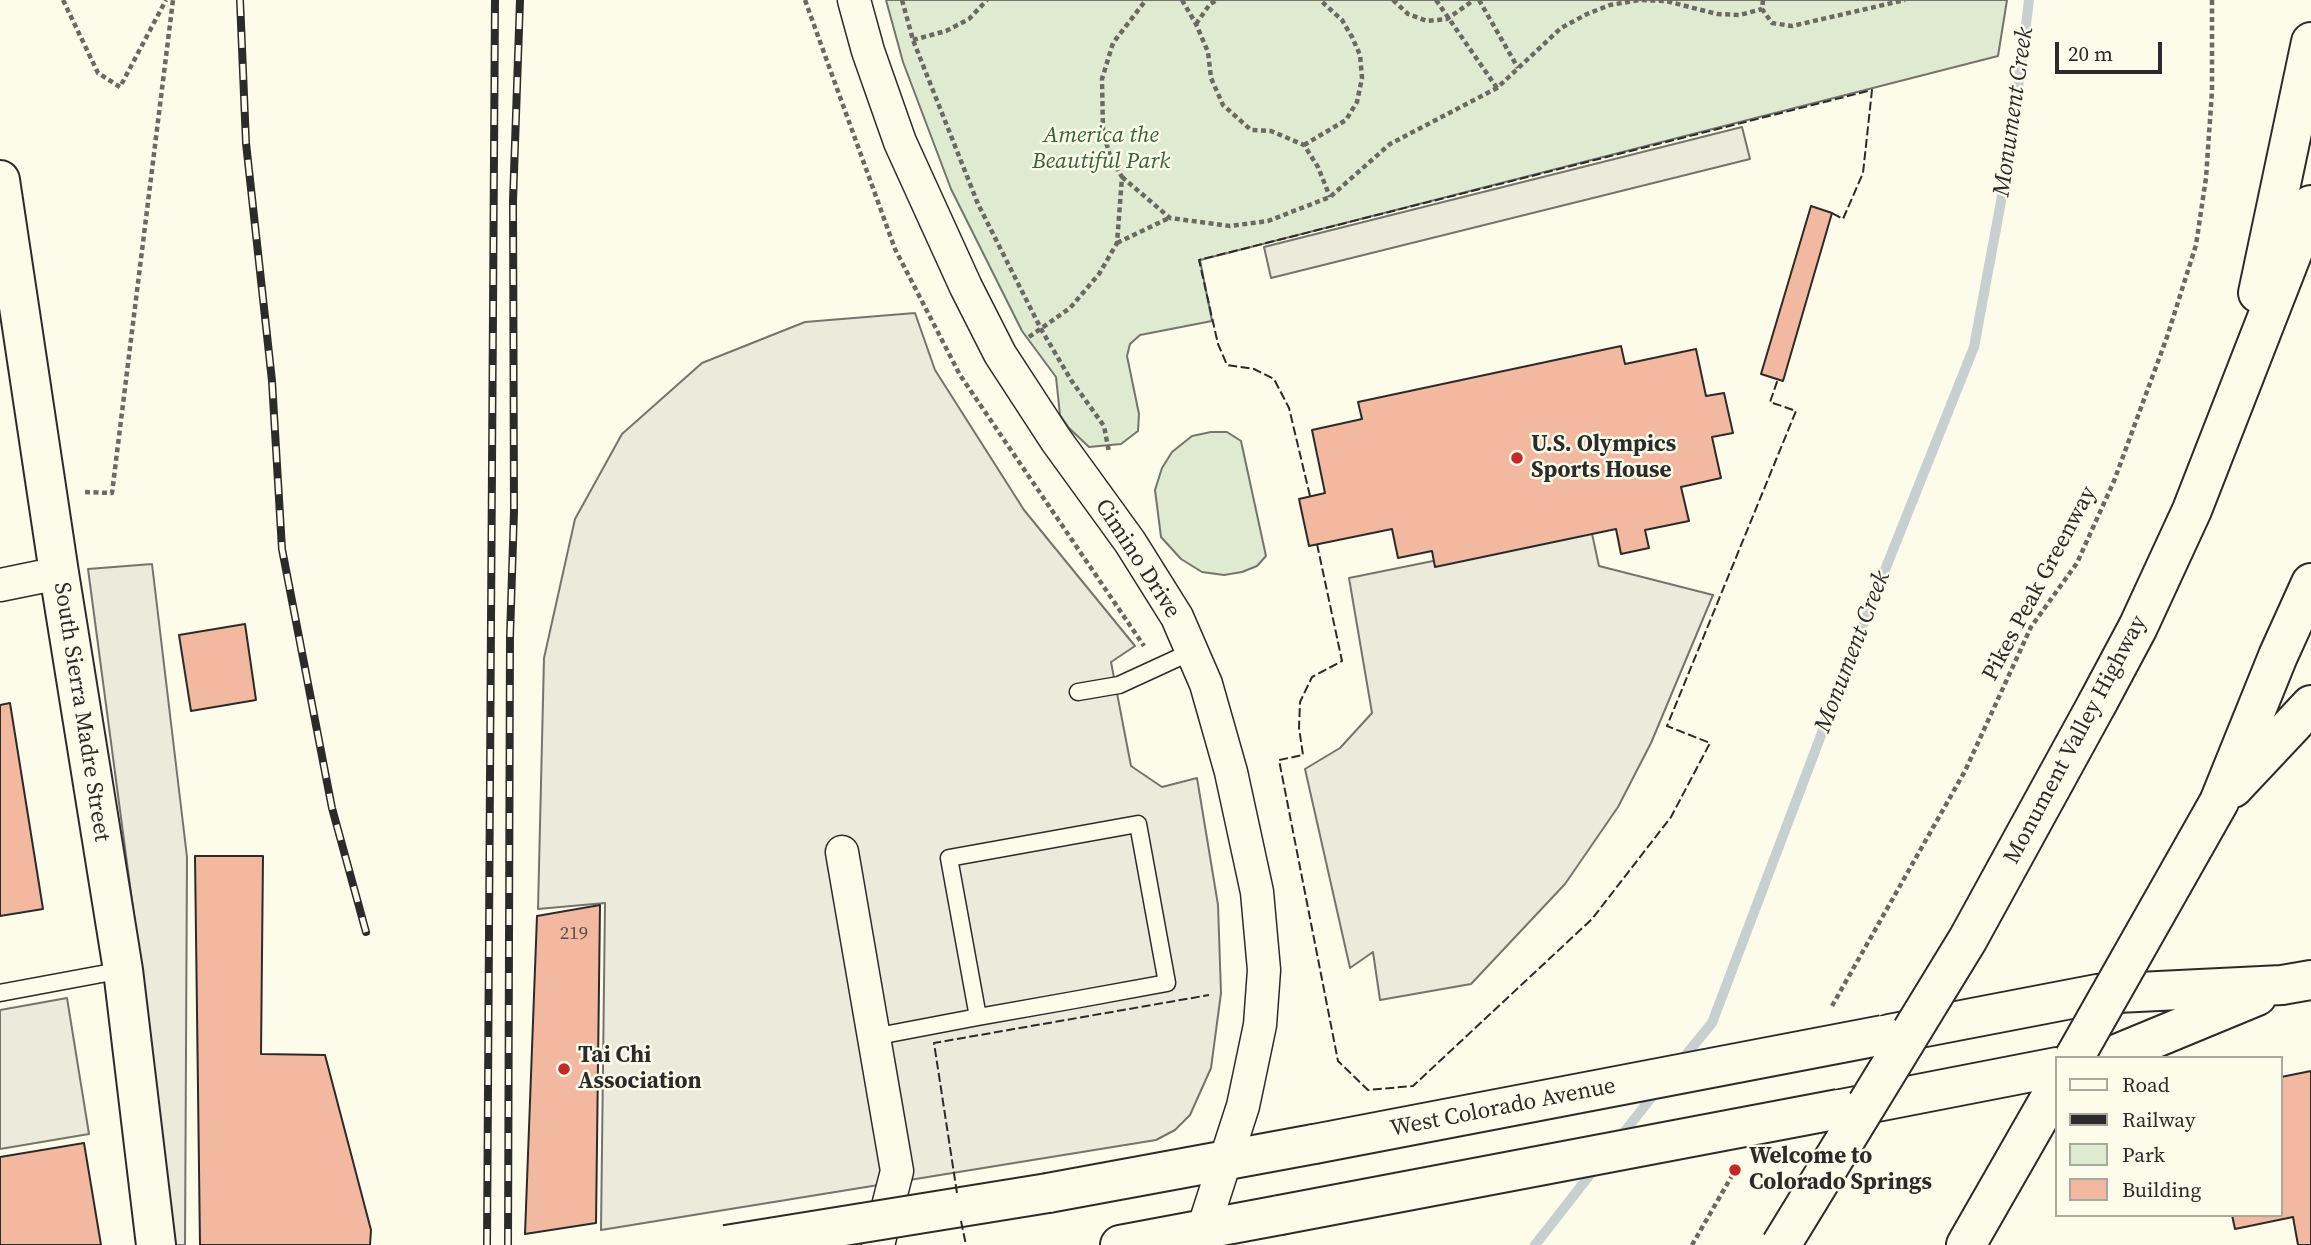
<!DOCTYPE html>
<style>
body{margin:0}
#map{position:relative;width:2311px;height:1245px;overflow:hidden;background:#fdfbea;font-family:"Source Serif 4",serif}
canvas{display:block}
.legend{position:absolute;left:2055px;top:1056px;width:228px;height:161px;box-sizing:border-box;background:#fdfbea;border:2px solid #a9a89e;margin:0;padding:9px 12px;list-style:none;font-size:21px;color:#2b2b2b}
.legend li{display:flex;align-items:center;gap:14px;height:35px}
.legend b{width:35px;border:2px solid #a9a89e}
.scale{position:absolute;left:2055px;top:42px;width:107px;height:32px;box-sizing:border-box;border:4px solid #2b2b2b;border-top:0;padding-left:9px;font-size:21px;line-height:24px;white-space:nowrap;color:#2b2b2b;-webkit-text-stroke:5px #fdfbea;paint-order:stroke}
</style>
<div id="map">
<canvas width="2311" height="1245"></canvas>
<ul class="legend">
<li><b style="height:9px;background:#fdfbea"></b>Road</li>
<li><b style="height:9px;background:#2b2b2b"></b>Railway</li>
<li><b style="height:19px;background:#deebd1"></b>Park</li>
<li><b style="height:19px;background:#f2b8a0"></b>Building</li>
</ul>
<div class="scale">20 m</div>
</div>
<script>
const context = document.querySelector('canvas').getContext('2d');
context.lineJoin = 'round';
function paint(path, color) { context.fillStyle = color; context.fill(path, 'evenodd'); }
const toPath = rows => new Path2D(rows.map(r => 'M' + r).join(''));
function strokePath(path, color, width, dash) { context.strokeStyle = color; context.lineWidth = width; context.lineCap = dash ? 'butt' : 'round'; context.setLineDash(dash || []); context.stroke(path); }
function drawText(font, color, halo, rows, align = 'center') {
  context.font = font + ' "Source Serif 4",serif'; context.lineWidth = 5; context.setLineDash([]); context.textBaseline = 'middle'; context.strokeStyle = halo; context.fillStyle = color; for (const [text, x, y, turn = 0] of rows) {
    context.save(); context.translate(x, y); context.rotate((+turn || 0) * Math.PI / 180); context.textAlign = isNaN(turn) ? turn : align; if (halo) context.strokeText(text, 0, 0); context.fillText(text, 0, 0); context.restore();
  }
}
const green = toPath([
 [886,0,2007,0,1998,56,1200,260,1212,321,1140,335,1130,344,1127,356,1139,414,1138,431,1121,444,1089,447,1069,428,1060,415,1056,377,1022,331,951,189,903,62,886,0],
 [1211,432,1227,432,1241,441,1266,556,1257,566,1242,572,1224,575,1202,572,1181,559,1161,537,1155,490,1162,468,1172,452,1192,436,1211,432]
]);
const parking = toPath([
 [1742,127,1750,159,1271,278,1264,247,1742,127],
 [915,313,935,370,1024,510,1135,646,1111,662,1131,766,1162,787,1197,778,1218,905,1221,993,1211,1068,1190,1115,1175,1130,1156,1140,601,1230,605,903,538,909,544,658,575,519,622,434,702,363,805,322,915,313],
 [1591,529,1599,566,1713,595,1651,743,1618,807,1565,884,1471,984,1380,1000,1373,952,1350,968,1305,769,1340,748,1372,713,1349,578,1591,529],
 [152,564,187,857,185,1245,173,1245,151,1044,88,569,152,564],
 [67,998,89,1134,0,1149,0,1010,67,998]
]);
const stream = toPath([
 [1680,1062,1712,1023,1859,635,1974,347,2010,153,2029,0],
 [1617,1141,1659,1088],
 [1535,1245,1596,1167]
]);
const building = toPath([
 [1811,206,1832,213,1783,381,1761,374,1811,206],
 [1621,346,1625,364,1696,349,1706,396,1724,393,1733,433,1712,437,1721,478,1681,487,1689,521,1645,530,1649,548,1621,554,1616,529,1435,567,1432,551,1398,558,1392,529,1309,546,1299,499,1325,493,1312,430,1362,419,1358,402,1621,346],
 [245,624,256,700,191,711,179,635,245,624],
 [10,703,43,909,0,916,0,705,10,703],
 [195,856,263,856,261,1054,325,1055,371,1230,370,1245,200,1245,195,856],
 [600,905,596,1223,525,1234,537,916,600,905],
 [2311,1071,2311,1245,2298,1245,2293,1217,2235,1229,2232,1215,2281,1215,2281,1077,2311,1071],
 [84,1143,101,1245,0,1245,0,1157,84,1143]
]);
const path = toPath([
 [63,0,98,73,120,87,166,0],
 [805,0,895,249,960,375,1144,646],
 [902,0,913,40,978,204,1041,329,1071,380,1104,426,1109,452],
 [1182,0,1196,24,1208,52,1211,78,1223,105,1251,130,1271,131,1304,145,1318,167,1330,197],
 [1393,0,1408,14,1427,21,1447,19,1474,0],
 [1436,0,1497,88],
 [1479,0,1518,68],
 [1763,0,1762,9,1772,23,1792,26,1905,0],
 [1196,24,1210,4,1217,0],
 [913,40,946,31,969,19,987,0],
 [1304,145,1346,120,1357,102,1362,78,1360,55,1352,37,1342,20,1320,0],
 [1122,177,1170,218,1230,226,1268,221,1330,197,1390,144,1497,88,1561,28,1587,14,1610,5,1639,0,1666,1,1717,14,1740,15,1762,9],
 [1117,243,1169,218],
 [1029,337,1070,308,1099,274,1117,243,1122,177,1110,156,1103,131,1102,79,1113,43,1146,0],
 [85,492,112,493,173,0],
 [1832,1006,1965,771,2031,627,2077,563,2114,481,2167,337,2196,245,2206,178,2212,91,2212,0],
 [1692,1245,1737,1167]
]);
const lane = toPath([
 [1078,692,1119,685,1193,651],
 [0,993,123,970],
 [873,1037,978,1017,1074,1000,1167,983,1138,824,949,858,978,1017]
]);
const street = toPath([
 [854,0,868,51,900,142,966,287,1000,354,1056,440,1130,542,1177,617,1206,684,1231,772,1257,892,1264,970,1260,1025,1243,1106,1198,1245],
 [0,585,59,573],
 [842,852,897,1171,878,1245]
]);
const secondary = toPath([
 [0,180,59,573,123,970,156,1245]
]);
const primary = toPath([
 [1889,1034,2097,994,2282,985,2311,980],
 [2107,1058,2257,996],
 [1841,1109,2057,1067],
 [1048,1193,1314,1144],
 [1120,1245,1280,1215]
]);
const highway = toPath([
 [2258,293,2311,42],
 [2098,702,2138,627,2192,510,2311,205],
 [2233,788,2311,705],
 [2219,802,2278,656,2311,583],
 [1966,1245,2057,1086]
]);
const rail = toPath([
 [240,0,246,143,272,381,282,549,332,808,366,932],
 [487,1245,495,0],
 [508,1245,510,637,514,511,513,201,520,0]
]);
const primaryBridge = toPath([
 [1314,1144,1883,1035],
 [1280,1215,1839,1109],
 [726,1245,1048,1193]
]);
const highwayBridge = toPath([
 [2074,1058,2219,802],
 [1781,1245,1968,939,2098,702]
]);
const fence = toPath([
 [1310,496,1289,408,1274,379,1254,369,1227,365,1218,344,1199,260,1872,90,1863,173,1843,219,1832,213],
 [1317,544,1342,661,1312,677,1300,702,1299,728,1303,755,1279,760,1338,1061,1368,1090,1413,1086,1592,919,1671,817,1710,743,1667,726,1796,411,1770,402,1778,379],
 [957,1193,934,1043,1209,995],
 [961,1221,966,1245]
]);
const markers = [
 [1517,458,7,"#c62828"],
 [564,1069,7,"#c62828"],
 [1735,1170,7,"#c62828"]
];
const numberNames = [
 ["219",574,934]
];
const parkNames = [
 ["America the",1101,136],
 ["Beautiful Park",1101,162]
];
const poiNames = [
 ["U.S. Olympics",1531,445],
 ["Sports House",1531,471],
 ["Tai Chi",578,1056],
 ["Association",578,1082],
 ["Welcome to",1749,1157],
 ["Colorado Springs",1749,1183]
];
const streetNames = [
 ["Cimino Drive",1137,559,57],
 ["Pikes Peak Greenway",2040,584,-62],
 ["South Sierra Madre Street",81,712,81],
 ["Monument Valley Highway",2076,740,-62],
 ["West Colorado Avenue",1503,1108,-11]
];
const waterNames = [
 ["Monument Creek",2014,112,-82],
 ["Monument Creek",1853,652,-69]
];
paint(green, '#deebd1');
strokePath(green, '#74746e', 2);
paint(parking, '#eceadb');
strokePath(parking, '#74746e', 2);
strokePath(stream, '#c7d0d0', 10);
paint(building, '#f2b8a0');
strokePath(building, '#2b2b2b', 2);
strokePath(lane, '#2b2b2b', 19);
strokePath(street, '#2b2b2b', 35);
strokePath(secondary, '#2b2b2b', 42);
strokePath(primary, '#2b2b2b', 42);
strokePath(highway, '#2b2b2b', 42);
strokePath(path, '#6a6964', 4.5, [5, 3.5]);
strokePath(lane, '#fdfbea', 16);
strokePath(street, '#fdfbea', 32);
strokePath(secondary, '#fdfbea', 38);
strokePath(primary, '#fdfbea', 38);
strokePath(highway, '#fdfbea', 38);
strokePath(rail, '#2b2b2b', 8);
strokePath(rail, '#fdfbea', 5, [16]);
strokePath(primaryBridge, '#2b2b2b', 42, []);
strokePath(highwayBridge, '#2b2b2b', 42, []);
strokePath(primaryBridge, '#fdfbea', 38);
strokePath(highwayBridge, '#fdfbea', 38);
strokePath(fence, '#2b2b2b', 2, [9, 3.5]);
for (const [x, y, r, color] of markers) { const dot = new Path2D(); dot.arc(x, y, r, 0, 2 * Math.PI); context.fillStyle = color; context.fill(dot); strokePath(dot, '#fdfbea', 2.5); }
drawText('19px', '#5d4e48', null, numberNames);
drawText('italic 23px', '#34623c', '#fdfbea', parkNames);
drawText('bold 23px', '#2b2b2b', '#fdfbea', poiNames, 'left');
drawText('23px', '#2b2b2b', '#fdfbea', streetNames);
drawText('italic 24px', '#2b2b2b', '#fdfbea', waterNames);
</script>
